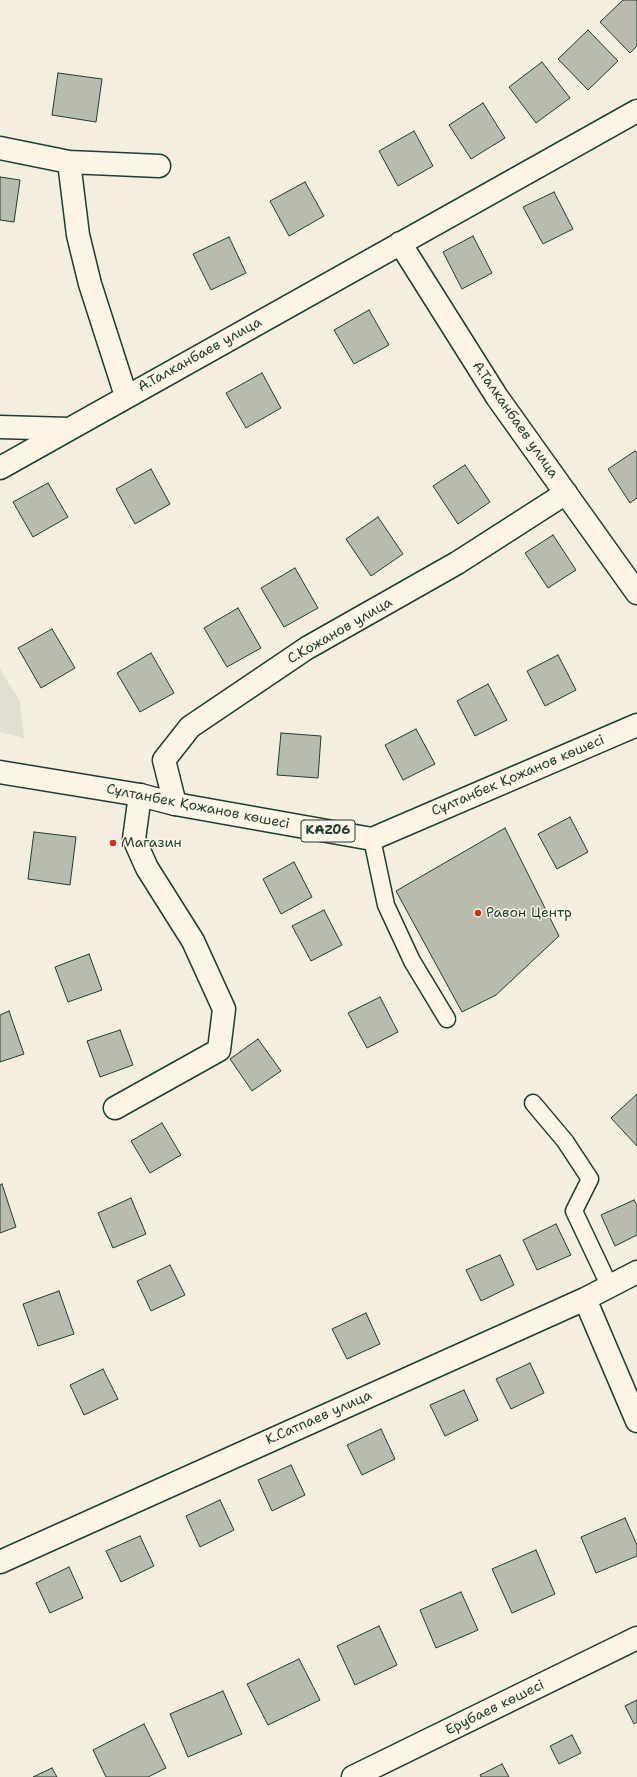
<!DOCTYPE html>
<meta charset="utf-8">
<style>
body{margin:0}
canvas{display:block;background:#f3eede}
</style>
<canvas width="637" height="1777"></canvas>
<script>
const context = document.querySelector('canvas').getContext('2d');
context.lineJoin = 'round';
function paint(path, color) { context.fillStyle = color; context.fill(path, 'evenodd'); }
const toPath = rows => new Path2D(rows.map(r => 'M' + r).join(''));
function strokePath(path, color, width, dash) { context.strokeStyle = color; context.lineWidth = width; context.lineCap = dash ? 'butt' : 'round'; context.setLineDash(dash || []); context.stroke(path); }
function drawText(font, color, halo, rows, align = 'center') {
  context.font = font + ' "Shantell Sans",sans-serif'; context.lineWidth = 3; context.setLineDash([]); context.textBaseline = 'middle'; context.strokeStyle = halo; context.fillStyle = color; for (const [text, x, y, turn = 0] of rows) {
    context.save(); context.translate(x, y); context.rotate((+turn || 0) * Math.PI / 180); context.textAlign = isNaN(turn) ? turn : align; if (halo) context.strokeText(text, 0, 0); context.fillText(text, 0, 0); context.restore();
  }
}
const built = toPath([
 [0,669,20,701,24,738,0,732]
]);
const building = toPath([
 [623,0,637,0,637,46,630,53,600,22,623,0],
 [588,30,618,61,588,90,558,59,588,30],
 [542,62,570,98,536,123,509,87,542,62],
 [58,73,102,79,96,122,52,115,58,73],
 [483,103,505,138,471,159,449,125,483,103],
 [414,131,433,166,398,186,379,151,414,131],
 [0,177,20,180,14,222,0,220,0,177],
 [305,182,324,216,289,236,270,201,305,182],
 [554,192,573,229,543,244,523,207,554,192],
 [473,236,492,273,462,289,443,252,473,236],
 [229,237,246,273,211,290,193,254,229,237],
 [369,310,389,345,354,364,334,330,369,310],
 [262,373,281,408,246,428,226,393,262,373],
 [635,451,637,453,637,498,630,503,608,469,635,451],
 [465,465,490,502,458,524,433,486,465,465],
 [151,469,170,504,135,524,116,489,151,469],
 [48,483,68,517,33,537,13,502,48,483],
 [378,517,403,554,371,576,346,539,378,517],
 [553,535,576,570,548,588,525,553,553,535],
 [295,568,318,608,284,627,261,588,295,568],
 [238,608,261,648,227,667,204,628,238,608],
 [52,629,75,668,41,688,18,648,52,629],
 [151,653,174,693,140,712,117,673,151,653],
 [558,655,576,690,545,706,527,671,558,655],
 [488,684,507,720,475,736,457,701,488,684],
 [416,729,435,764,403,780,385,745,416,729],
 [281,733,321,736,318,778,277,775,281,733],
 [570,817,588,852,557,869,538,834,570,817],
 [505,828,559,936,496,995,462,1012,396,891,505,828],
 [34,832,76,837,70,885,28,879,34,832],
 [294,862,312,897,281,914,263,879,294,862],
 [324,910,342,945,311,961,292,926,324,910],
 [89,954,102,990,68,1002,55,967,89,954],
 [380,997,398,1032,367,1048,348,1013,380,997],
 [9,1011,24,1054,0,1062,0,1015,9,1011],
 [120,1030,133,1065,100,1077,87,1041,120,1030],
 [258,1039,281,1071,252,1091,230,1059,258,1039],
 [637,1094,637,1146,611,1118,637,1094],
 [162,1123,181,1155,150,1173,131,1141,162,1123],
 [2,1184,16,1227,0,1233,0,1185,2,1184],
 [131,1198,146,1234,113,1248,98,1213,131,1198],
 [634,1200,637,1205,637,1235,615,1246,601,1215,634,1200],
 [556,1224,571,1255,537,1270,523,1240,556,1224],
 [500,1255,514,1285,481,1301,466,1270,500,1255],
 [170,1265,185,1295,151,1311,137,1281,170,1265],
 [59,1291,74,1334,38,1346,23,1304,59,1291],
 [366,1313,380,1344,347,1359,332,1329,366,1313],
 [530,1363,544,1393,511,1409,496,1379,530,1363],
 [103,1369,118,1399,84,1415,70,1385,103,1369],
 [464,1390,478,1420,445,1436,430,1405,464,1390],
 [381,1429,395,1459,362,1475,347,1445,381,1429],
 [291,1465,305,1495,272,1511,258,1480,291,1465],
 [220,1500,234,1530,200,1547,186,1516,220,1500],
 [625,1518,637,1545,637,1556,596,1573,581,1537,625,1518],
 [140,1536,154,1566,121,1582,106,1551,140,1536],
 [536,1550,555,1594,512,1613,492,1569,536,1550],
 [69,1567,83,1598,50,1613,36,1583,69,1567],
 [461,1592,478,1630,436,1648,420,1610,461,1592],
 [379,1626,397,1665,355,1685,337,1646,379,1626],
 [299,1659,320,1700,268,1725,247,1684,299,1659],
 [223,1691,242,1734,188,1757,170,1714,223,1691],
 [637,1700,637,1722,634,1724,625,1706,637,1700],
 [144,1724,166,1768,148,1777,106,1777,93,1750,144,1724],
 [572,1735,581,1753,559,1764,550,1746,572,1735],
 [502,1764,509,1777,481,1777,480,1775,502,1764],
 [52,1768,57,1777,33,1777,52,1768]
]);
const lane = toPath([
 [372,839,386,905,412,961,447,1019],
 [533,1103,565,1141,590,1179,574,1211,609,1285]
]);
const street = toPath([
 [0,148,69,162,159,166],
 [69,162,78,235,90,284,126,396],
 [400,243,497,397,637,593],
 [0,427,69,429],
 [0,468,637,111],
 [175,804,164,760,190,727,307,648,457,563,566,493],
 [115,1108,219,1050,224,1009,193,941,147,868,134,839,140,795],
 [585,1299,637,1421],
 [0,1562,585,1299,637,1272],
 [353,1777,637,1638]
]);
const primary = toPath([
 [0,772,140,795,175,804,372,839,637,725]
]);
const markers = [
 [113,843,4,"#c8321e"],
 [478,913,4,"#c8321e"]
];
const shields = [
 [328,831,54]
];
const shieldNames = [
 ["KАZ06",328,831]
];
const streetNames = [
 ["А.Талканбаев улица",200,355,-29],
 ["А.Талканбаев улица",515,420,55],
 ["С.Кожанов улица",340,631,-30],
 ["Сұлтанбек Қожанов көшесі",518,776,-23],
 ["Сұлтанбек Қожанов көшесі",198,807,11],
 ["К.Сатпаев улица",319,1418,-24],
 ["Ерубаев көшесі",495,1708,-26]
];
const poiNames = [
 ["Магазин",121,843],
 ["Равон Центр",486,913]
];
paint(built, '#e1dfd0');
paint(building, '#b8bcae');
strokePath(building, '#1f3d34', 1);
strokePath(lane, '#1f3d34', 19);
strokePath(street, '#1f3d34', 25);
strokePath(primary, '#1f3d34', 25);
strokePath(lane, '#fcf5e5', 16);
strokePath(street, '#fcf5e5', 22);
strokePath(primary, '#fcf5e5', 22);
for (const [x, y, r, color] of markers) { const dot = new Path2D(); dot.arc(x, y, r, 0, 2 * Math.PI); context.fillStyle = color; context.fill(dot); strokePath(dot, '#fcf5e5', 1.5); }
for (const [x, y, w] of shields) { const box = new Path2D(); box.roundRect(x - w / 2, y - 11, w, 22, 3); context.fillStyle = '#fcf5e5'; context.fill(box); strokePath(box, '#1f3d34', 1); }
drawText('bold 13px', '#1f3d34', null, shieldNames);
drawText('14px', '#1f3d34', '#fcf5e5', streetNames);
drawText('14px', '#1f3d34', '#fcf5e5', poiNames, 'left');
</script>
